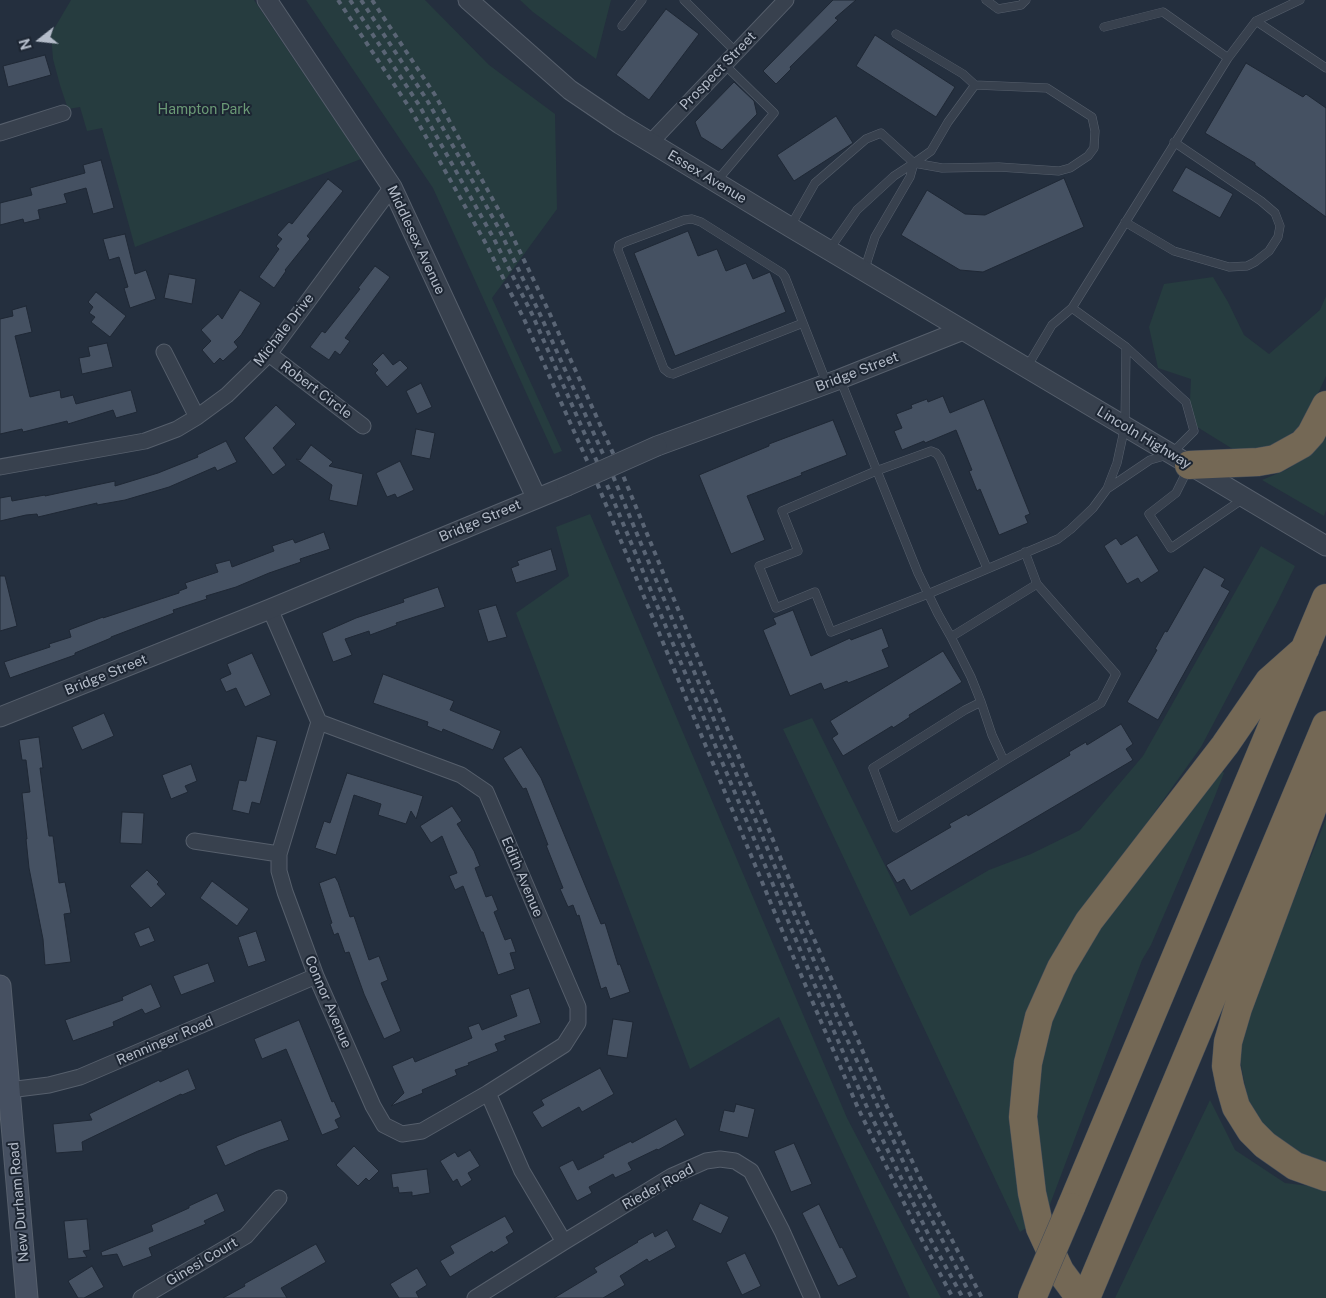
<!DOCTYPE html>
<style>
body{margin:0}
#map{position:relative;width:1326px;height:1298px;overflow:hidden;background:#242f3e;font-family:"Public Sans",sans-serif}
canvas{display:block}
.north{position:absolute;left:15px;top:15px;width:50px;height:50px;-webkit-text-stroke:4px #1d2633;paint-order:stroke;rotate:254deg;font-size:14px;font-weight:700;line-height:20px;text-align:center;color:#b4bcc9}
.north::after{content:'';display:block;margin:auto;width:18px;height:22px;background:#b4bcc9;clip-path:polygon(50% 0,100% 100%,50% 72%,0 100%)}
</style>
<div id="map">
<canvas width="1326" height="1298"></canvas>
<div class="north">N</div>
</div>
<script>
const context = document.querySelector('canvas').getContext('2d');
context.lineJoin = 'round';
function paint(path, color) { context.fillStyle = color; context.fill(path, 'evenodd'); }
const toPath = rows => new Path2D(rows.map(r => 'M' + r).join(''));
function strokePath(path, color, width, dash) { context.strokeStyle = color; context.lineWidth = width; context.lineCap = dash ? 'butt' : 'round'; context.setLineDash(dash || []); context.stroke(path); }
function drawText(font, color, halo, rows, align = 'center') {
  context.font = font + ' "Public Sans",sans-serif'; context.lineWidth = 4; context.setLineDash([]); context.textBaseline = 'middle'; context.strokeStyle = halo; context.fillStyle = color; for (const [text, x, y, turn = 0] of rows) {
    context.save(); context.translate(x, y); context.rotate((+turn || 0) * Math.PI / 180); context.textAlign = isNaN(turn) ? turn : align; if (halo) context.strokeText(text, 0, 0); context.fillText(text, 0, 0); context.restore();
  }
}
const green = toPath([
 [71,0,254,0,361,159,135,247,102,128,87,131,80,107,68,109,60,85,53,59,51,34],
 [306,0,425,0,489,65,555,114,557,209,492,298,562,451,554,454,433,188],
 [520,0,611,0,596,59,533,12],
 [1213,277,1228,302,1244,335,1269,354,1320,310,1326,296,1326,376,1304,424,1267,451,1236,451,1189,422,1191,379,1158,368,1149,327,1164,284],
 [1326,434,1326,510,1324,516,1262,480,1288,469,1318,447],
 [590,514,847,1118,941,1298,910,1298,779,1017,690,1069,516,613,569,576,556,527],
 [1261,546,1295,566,1277,603,1201,747,1065,938,1019,1046,1012,1144,1029,1226,1020,1232,783,729,812,718,910,916,989,870,1031,854,1080,830,1143,756],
 [1220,769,1224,773,1213,801,1151,945,1142,960,1049,1207,1038,1156,1034,1088,1047,1022,1079,954],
 [1326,819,1326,1165,1287,1150,1250,1111,1235,1034,1282,928],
 [1210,1100,1235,1150,1285,1183,1326,1188,1326,1298,1115,1298]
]);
const building = toPath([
 [833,0,856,0,835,18,838,20,790,67,791,69,776,84,763,71,833,0],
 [666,9,699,34,649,100,616,75,666,9],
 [875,35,955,87,936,117,856,66,875,35],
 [45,55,51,75,8,87,3,66,45,55],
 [1246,63,1303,97,1306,94,1326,108,1326,217,1255,165,1255,163,1205,133,1246,63],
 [734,82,754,101,757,114,722,150,701,137,695,122,734,82],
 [836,116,853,143,794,181,777,155,836,116],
 [101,160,114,208,93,214,86,188,64,194,67,203,38,210,40,219,24,223,23,219,0,225,0,203,32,195,30,188,85,173,83,165,101,160],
 [1186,167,1233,194,1220,218,1172,191,1186,167],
 [1064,178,1084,227,983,272,960,270,901,235,927,190,965,214,985,215,1064,178],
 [328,179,343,191,307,236,310,239,285,270,286,271,274,288,259,277,279,249,276,246,282,239,277,235,289,222,292,224,328,179],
 [688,231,698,256,717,249,726,271,746,263,753,279,770,272,786,312,675,356,634,253,688,231],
 [125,234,135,274,146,270,156,299,130,308,124,288,128,287,119,257,109,260,103,239,125,234],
 [375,266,390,277,345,338,350,341,340,355,335,351,329,360,310,347,322,331,325,333,360,289,358,288,375,266],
 [169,274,196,279,192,304,164,298,169,274],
 [240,290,261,303,241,335,234,342,238,347,223,361,220,358,214,364,202,350,211,341,201,330,218,314,222,319,240,290],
 [96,292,126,316,110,337,91,322,95,317,89,313,93,307,88,302,96,292],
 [26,306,32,332,15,336,30,397,60,390,61,398,73,395,76,404,131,390,137,412,116,418,113,410,68,424,67,421,23,432,22,429,0,434,0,319,13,316,12,310,26,306],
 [107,343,113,367,82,374,79,358,90,356,88,347,107,343],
 [383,353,393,365,400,360,408,368,387,387,375,373,378,370,372,364,383,353],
 [421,383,432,407,417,414,406,391,421,383],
 [943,396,950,413,984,399,1030,514,1025,516,1028,523,999,535,980,489,977,491,969,471,972,470,956,430,925,443,924,441,902,450,894,431,902,428,896,414,912,408,911,405,927,399,928,402,943,396],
 [276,405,296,424,273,448,286,465,273,475,244,438,276,405],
 [833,420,847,455,801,473,802,475,747,496,765,540,731,554,699,475,769,446,769,444,833,420],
 [416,429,435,433,430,459,411,455,416,429],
 [226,441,237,462,217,471,215,467,169,487,125,500,97,505,97,503,38,517,37,514,26,515,0,521,0,498,11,496,12,501,45,495,45,496,115,481,115,486,158,473,198,457,197,455,226,441],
 [311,445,333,462,329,466,363,474,357,506,329,500,332,485,296,459,300,460,311,445],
 [400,461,414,490,397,498,395,494,387,497,376,473,400,461],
 [324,532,330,549,300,559,301,562,269,573,236,587,206,596,207,599,173,610,174,613,111,637,111,638,75,653,75,655,10,678,4,662,50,647,49,644,71,637,69,630,103,617,103,618,179,593,179,591,187,588,185,583,218,572,215,564,230,560,232,567,274,551,272,546,293,539,295,543,324,532],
 [1137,535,1159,571,1141,583,1138,578,1127,584,1104,546,1116,538,1121,545,1137,535],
 [551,549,557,570,516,583,511,568,519,565,517,561,551,549],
 [1204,567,1225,579,1221,586,1230,591,1158,720,1127,702,1157,650,1155,649,1165,631,1167,632,1204,567],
 [0,576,5,576,17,626,0,631,0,576],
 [438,587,445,607,396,623,397,625,370,635,369,631,345,639,352,655,333,662,322,633,356,618,404,602,403,599,438,587],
 [496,605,507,637,488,642,478,610,496,605],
 [793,610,811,656,850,638,851,640,882,628,889,647,882,650,889,667,848,683,847,681,824,690,821,683,790,696,763,630,776,624,773,618,793,610],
 [943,651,962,682,909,715,910,717,893,728,892,726,843,756,832,738,838,734,830,721,943,651],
 [252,653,271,695,245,707,236,688,226,692,220,679,231,674,227,664,252,653],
 [383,674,454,701,450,710,501,731,493,750,443,729,442,732,427,726,428,722,373,703,383,674],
 [104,713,114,736,82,750,72,727,104,713],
 [1121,724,1133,744,1126,749,1133,760,911,891,904,879,897,883,886,865,951,827,949,824,967,814,968,816,1070,755,1069,752,1086,742,1087,745,1121,724],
 [257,736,277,741,260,804,252,802,249,814,232,810,239,780,246,781,257,736],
 [39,737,43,768,40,768,49,836,53,836,59,883,65,882,71,913,64,914,71,962,45,965,43,939,29,868,26,839,27,839,22,793,30,792,26,760,22,760,19,740,39,737],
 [521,747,541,778,601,924,605,923,618,965,620,964,630,992,610,999,606,987,601,989,579,915,577,916,573,905,568,907,560,889,563,888,546,845,548,845,526,788,523,789,503,758,521,747],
 [191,764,197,781,185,786,188,792,171,799,162,775,191,764],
 [347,773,423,796,416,819,411,811,406,824,378,815,381,804,354,795,336,855,315,848,324,821,330,823,347,773],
 [452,806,462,821,457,824,474,851,480,866,475,868,486,897,492,895,498,910,494,912,505,940,511,938,516,952,510,953,515,969,498,975,483,932,481,932,463,886,455,890,449,876,457,873,442,836,431,843,420,826,452,806],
 [122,812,144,813,142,844,120,843,122,812],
 [147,870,159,882,157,884,166,894,151,908,130,886,147,870],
 [335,877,338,882,350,917,354,916,369,960,379,956,388,980,381,983,401,1031,384,1039,364,994,349,952,345,953,338,933,334,935,330,924,332,923,319,883,335,877],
 [212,881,249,909,237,926,200,898,212,881],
 [149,927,155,941,140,947,134,933,149,927],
 [256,931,266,961,248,967,238,937,256,931],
 [208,963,215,982,181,995,173,976,208,963],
 [151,984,161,1007,145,1014,142,1009,113,1022,114,1026,73,1041,65,1020,123,1000,122,997,151,984],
 [529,988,541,1023,504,1036,506,1040,495,1044,498,1051,468,1063,469,1065,455,1070,457,1075,422,1090,423,1093,391,1106,404,1093,392,1066,413,1057,415,1062,472,1038,468,1027,479,1023,482,1030,517,1016,510,995,529,988],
 [613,1019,633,1022,627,1058,607,1055,613,1019],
 [299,1020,332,1102,334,1101,341,1117,335,1120,339,1128,322,1135,286,1049,262,1059,254,1039,299,1020],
 [600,1068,614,1094,582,1112,579,1107,542,1128,532,1112,544,1105,541,1100,600,1068],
 [188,1069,196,1089,182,1095,181,1094,82,1142,83,1151,56,1153,53,1124,92,1120,89,1114,159,1080,160,1082,188,1069],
 [736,1104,755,1109,748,1138,719,1131,724,1110,734,1112,736,1104],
 [676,1119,685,1135,658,1150,657,1149,628,1163,632,1170,615,1178,613,1174,589,1187,592,1193,577,1201,559,1167,573,1160,578,1170,604,1157,603,1155,631,1141,632,1143,676,1119],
 [281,1120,289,1140,258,1151,225,1166,216,1146,239,1136,281,1120],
 [794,1143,812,1184,791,1192,774,1151,794,1143],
 [354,1146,379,1171,369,1181,366,1178,358,1186,336,1165,354,1146],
 [470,1150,480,1166,468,1173,472,1180,461,1187,457,1179,453,1182,440,1161,455,1152,458,1157,470,1150],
 [427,1169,430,1193,412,1196,412,1192,399,1193,398,1187,393,1188,391,1174,427,1169],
 [217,1193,225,1211,204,1221,206,1224,149,1248,152,1256,123,1267,117,1254,102,1256,101,1252,153,1231,151,1225,189,1208,189,1206,217,1193],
 [700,1203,729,1217,721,1234,692,1220,700,1203],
 [819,1204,840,1248,842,1247,857,1277,838,1286,802,1213,819,1204],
 [505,1216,514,1232,506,1237,509,1243,493,1253,492,1251,450,1277,440,1261,454,1253,450,1246,505,1216],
 [87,1219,90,1250,83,1251,87,1257,68,1259,64,1221,87,1219],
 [667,1230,676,1247,649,1262,647,1259,620,1276,625,1285,603,1298,554,1298,597,1272,594,1268,638,1242,637,1241,653,1232,655,1237,667,1230],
 [316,1244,326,1262,281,1288,287,1298,223,1298,245,1286,244,1284,316,1244],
 [745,1253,761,1286,742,1295,726,1262,745,1253],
 [92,1266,104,1287,84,1298,78,1298,68,1281,92,1266],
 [417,1268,427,1285,416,1292,419,1298,399,1298,390,1284,417,1268]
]);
const service = toPath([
 [684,0,736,52],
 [986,0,998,9,1021,5,1026,0],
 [1256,21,1326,68],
 [622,26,642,0],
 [1104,27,1163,12,1228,58],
 [896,34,963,74,975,85],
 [716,182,774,113,724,64],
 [692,219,701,222,782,273,785,277,803,323,673,374,669,373,664,369,618,250,619,245,625,242,684,220,692,219],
 [1125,222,1174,251,1229,267,1247,266,1255,262,1269,251,1278,237,1280,226,1275,213,1261,201,1174,142],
 [790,227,815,183,866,139,881,133,914,163,931,151,948,122,975,85,1047,88,1092,117,1095,131,1094,148,1088,156,1070,168,1059,171,999,167,942,168,914,163],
 [829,250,857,210,894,176,914,163,910,177,875,237,864,271],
 [803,323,827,384],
 [1027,367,1052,325,1072,308],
 [840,379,918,573,938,614,951,637,971,677,981,702,992,735,1004,761,1101,703,1116,674,1037,584,1025,552],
 [1188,469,1176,493,1149,514,1171,548,1243,499],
 [1107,489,1150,460,1171,454,1194,431,1186,402,1126,347],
 [987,568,940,458,936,453,931,451,876,471,782,511,798,551,759,566,776,608,815,592,831,632,928,594,1058,539,1071,529,1093,508,1107,489,1117,463,1125,426,1126,347,1072,308,1228,58,1256,21,1300,0],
 [951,637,1037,584],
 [981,702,965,710,873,768,896,828,1004,761]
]);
const minor = toPath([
 [0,133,63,113],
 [651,142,786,0],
 [164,352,197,417],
 [269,354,363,426],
 [0,467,145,441,177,429,197,417,227,395,269,354,392,187],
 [270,609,319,722,279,854,279,871,285,892,316,976,373,1106,384,1125,402,1134,422,1131,488,1093,564,1045,578,1023,578,1007,486,792,461,775,319,722],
 [194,841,279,854],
 [9,1090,49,1085,80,1077,316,976],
 [488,1093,522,1171,564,1242],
 [141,1298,246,1236,279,1198],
 [475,1298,564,1242,672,1176,706,1161,720,1159,735,1161,751,1171,782,1231,812,1298]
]);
const tertiary = toPath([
 [267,0,392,187,536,497],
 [468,0,570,90,620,124,790,227,1326,546],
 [657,446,840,379,963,330],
 [0,717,270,609,567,486]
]);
const secondary = toPath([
 [0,986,27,1298]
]);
const motorway = toPath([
 [1189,465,1258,462,1275,459,1302,444,1311,434,1326,405],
 [1326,772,1238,1008,1228,1042,1226,1066,1230,1086,1236,1107,1251,1131,1265,1145,1295,1166,1326,1177],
 [1071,1207,1326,598],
 [1080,1298,1060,1271,1040,1228,1032,1193,1023,1117,1028,1063,1039,1017,1061,968,1089,921,1225,745,1269,681,1305,649],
 [1086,1298,1326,725]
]);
const rail = toPath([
 [338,0,411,110,485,242,524,319,597,483,784,935,858,1108,923,1242,953,1298],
 [350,0,419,105,494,239,532,314,605,480,833,1029,866,1105,931,1240,963,1298],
 [361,0,427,100,462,162,498,227,539,312,613,476,841,1026,912,1181,972,1298],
 [372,0,435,95,508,227,549,312,622,473,808,925,883,1098,920,1178,982,1298]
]);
const tertiaryBridge = toPath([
 [567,486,657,446]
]);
const motorwayBridge = toPath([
 [1032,1298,1071,1207]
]);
const streetNames = [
 ["Prospect Street",718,71,-46],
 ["Essex Avenue",707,177,31],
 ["Middlesex Avenue",416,240,65],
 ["Michale Drive",284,330,-52],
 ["Bridge Street",857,372,-21],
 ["Robert Circle",316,390,37],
 ["Lincoln Highway",1144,438,31],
 ["Bridge Street",480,521,-23],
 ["Bridge Street",106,675,-22],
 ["Edith Avenue",522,877,67],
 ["Connor Avenue",328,1002,67],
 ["Renninger Road",165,1041,-23],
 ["Rieder Road",658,1187,-29],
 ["New Durham Road",19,1202,-95],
 ["Ginesi Court",202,1262,-31]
];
const parkNames = [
 ["Hampton Park",204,110]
];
paint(green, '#263c3f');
paint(building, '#455162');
strokePath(building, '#1f2835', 1);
strokePath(service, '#565f6c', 9);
strokePath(minor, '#565f6c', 17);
strokePath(tertiary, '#565f6c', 21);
strokePath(secondary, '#565f6c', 23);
strokePath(motorway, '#434c59', 29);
strokePath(service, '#38414e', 8);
strokePath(minor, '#38414e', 15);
strokePath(tertiary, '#38414e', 19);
strokePath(secondary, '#465061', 21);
strokePath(motorway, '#746855', 28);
strokePath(rail, '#5a6575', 4, [5, 5]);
strokePath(tertiaryBridge, '#565f6c', 21, []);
strokePath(motorwayBridge, '#434c59', 29, []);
strokePath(tertiaryBridge, '#38414e', 19);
strokePath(motorwayBridge, '#746855', 28);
drawText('14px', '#b4bcc9', '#1d2633', streetNames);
drawText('14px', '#6b9a76', '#1d2633', parkNames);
</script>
